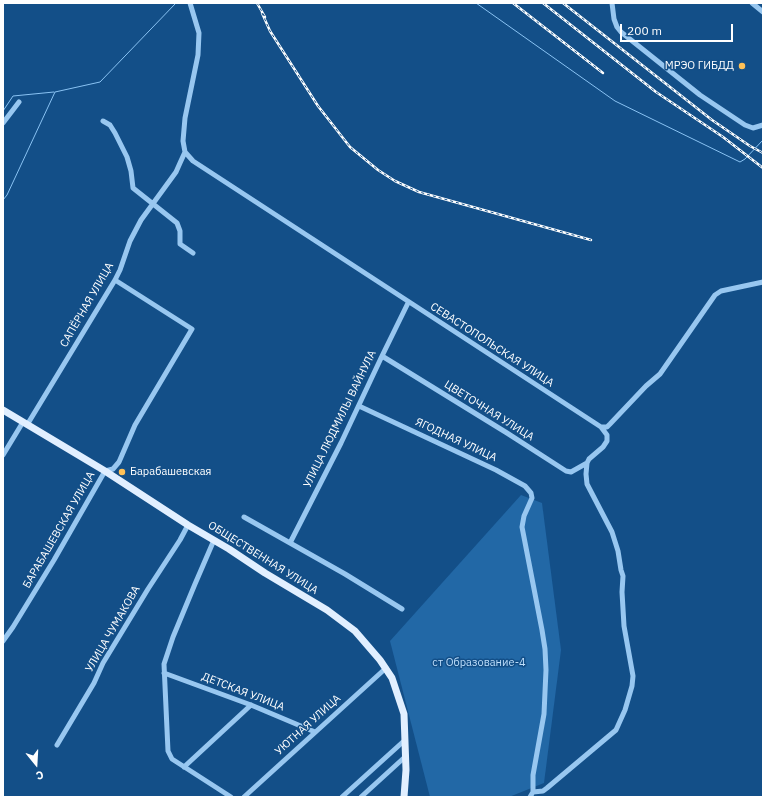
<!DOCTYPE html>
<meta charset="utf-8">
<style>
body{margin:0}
#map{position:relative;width:766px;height:800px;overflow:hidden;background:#134f88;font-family:"IBM Plex Sans",sans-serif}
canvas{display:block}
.frame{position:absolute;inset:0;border:4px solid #fff;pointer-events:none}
.north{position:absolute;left:16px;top:744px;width:40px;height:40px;-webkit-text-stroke:3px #134f88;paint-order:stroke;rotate:162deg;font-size:11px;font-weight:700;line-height:16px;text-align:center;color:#fff}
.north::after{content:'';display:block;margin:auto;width:14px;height:18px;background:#fff;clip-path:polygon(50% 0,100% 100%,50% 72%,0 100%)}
.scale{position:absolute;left:620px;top:24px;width:113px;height:18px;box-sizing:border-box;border:2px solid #fff;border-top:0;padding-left:5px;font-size:12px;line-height:14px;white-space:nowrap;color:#fff;-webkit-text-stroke:3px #134f88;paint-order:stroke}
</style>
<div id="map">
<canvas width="766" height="800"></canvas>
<div class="frame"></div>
<div class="north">С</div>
<div class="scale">200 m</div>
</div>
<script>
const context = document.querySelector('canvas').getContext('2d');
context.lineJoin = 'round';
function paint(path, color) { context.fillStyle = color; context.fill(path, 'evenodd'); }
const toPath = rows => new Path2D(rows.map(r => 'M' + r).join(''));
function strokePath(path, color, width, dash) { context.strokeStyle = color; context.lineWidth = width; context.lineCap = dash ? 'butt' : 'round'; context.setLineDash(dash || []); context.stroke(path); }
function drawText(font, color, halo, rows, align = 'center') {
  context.font = font + ' "IBM Plex Sans",sans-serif'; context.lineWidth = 3; context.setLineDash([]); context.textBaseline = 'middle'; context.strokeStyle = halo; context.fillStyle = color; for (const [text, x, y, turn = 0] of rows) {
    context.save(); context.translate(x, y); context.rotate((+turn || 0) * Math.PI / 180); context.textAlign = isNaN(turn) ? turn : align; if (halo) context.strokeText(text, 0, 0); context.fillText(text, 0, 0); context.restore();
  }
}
const green = toPath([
 [521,495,542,503,561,650,544,783,509,797,430,797,390,641]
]);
const stream = toPath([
 [476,3,615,101,740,162,745,159,763,140],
 [3,111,13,96,54,92],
 [3,200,7,195,55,92,100,82,176,3]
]);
const minor = toPath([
 [612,3,614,19,617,27,621,32,700,95,745,125,753,128,763,125],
 [752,3,763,12],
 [103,121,110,125,115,133,127,157,131,171,133,188,177,223,180,231,180,244,193,253],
 [3,123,19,102],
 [185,152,193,161,601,427,607,427,610,424,646,386,660,374,715,295,721,291,763,282],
 [382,356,507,433,566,471,571,472,587,463],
 [359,406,496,470,525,486,531,493,532,498,524,516,522,527,542,630,545,649,546,670,544,714,533,775,533,792,530,797],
 [27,425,115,280,120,270,130,241,141,220,176,172,180,163,185,152,183,141,185,118,198,55,199,33,190,3],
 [3,455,23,422],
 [244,517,345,574,402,609],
 [214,540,195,584,173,637,164,664,168,751,172,759,231,797],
 [290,543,341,443,382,356,408,303],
 [3,641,13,627,54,560,105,471,113,469,119,462,135,425,192,329,115,280],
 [164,673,251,705,315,732],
 [57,745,94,683,103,663,148,589,180,540,188,525],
 [184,767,251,705],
 [533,792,543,791,547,788,616,730,625,710,632,686,633,676,624,626,622,592,623,576,621,570,618,551,612,532,587,484,586,474,587,463,589,459,603,447,607,441,607,435,601,427],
 [244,797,386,668],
 [342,797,405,740],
 [361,797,406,756]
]);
const major = toPath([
 [3,410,105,471,188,525,229,549,265,573,327,610,355,631,380,660,392,678,404,714,406,770,404,797]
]);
const rail = toPath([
 [257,3,265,17],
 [513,3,603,73],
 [543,3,656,92,723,137,763,168],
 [563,3,712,120,750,146,763,153],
 [262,13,270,31,318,106,350,147,378,170,395,181,419,192,591,240]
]);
const markers = [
 [742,66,4,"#ffc157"],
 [122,472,4,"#ffc157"]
];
const poiNames = [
 ["МРЭО ГИБДД",734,66],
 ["Барабашевская",130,472,"left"]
];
const streetNames = [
 ["САПЁРНАЯ УЛИЦА",87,305,-60],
 ["СЕВАСТОПОЛЬСКАЯ УЛИЦА",492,345,33],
 ["ЦВЕТОЧНАЯ УЛИЦА",489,411,32],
 ["УЛИЦА ЛЮДМИЛЫ ВАЙНУЛА",340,419,-64],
 ["ЯГОДНАЯ УЛИЦА",456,440,25],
 ["БАРАБАШЕВСКАЯ УЛИЦА",59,530,-60],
 ["ОБЩЕСТВЕННАЯ УЛИЦА",263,558,32],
 ["УЛИЦА ЧУМАКОВА",113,629,-60],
 ["ДЕТСКАЯ УЛИЦА",243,692,21],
 ["УЮТНАЯ УЛИЦА",308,725,-42]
];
const parkNames = [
 ["ст Образование-4",479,663]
];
paint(green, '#2268a6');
strokePath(stream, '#8ac3f3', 1);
strokePath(minor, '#98c7f0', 5);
strokePath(major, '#e1efff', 7);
strokePath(rail, '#fff', 2.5);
strokePath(rail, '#134f88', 1, [3]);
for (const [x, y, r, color] of markers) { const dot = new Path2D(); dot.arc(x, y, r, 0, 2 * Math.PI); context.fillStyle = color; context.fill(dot); strokePath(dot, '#134f88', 1.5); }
drawText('11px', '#fff', '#134f88', poiNames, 'right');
drawText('11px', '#fff', '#134f88', streetNames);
drawText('11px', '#bfdffc', '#134f88', parkNames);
</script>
